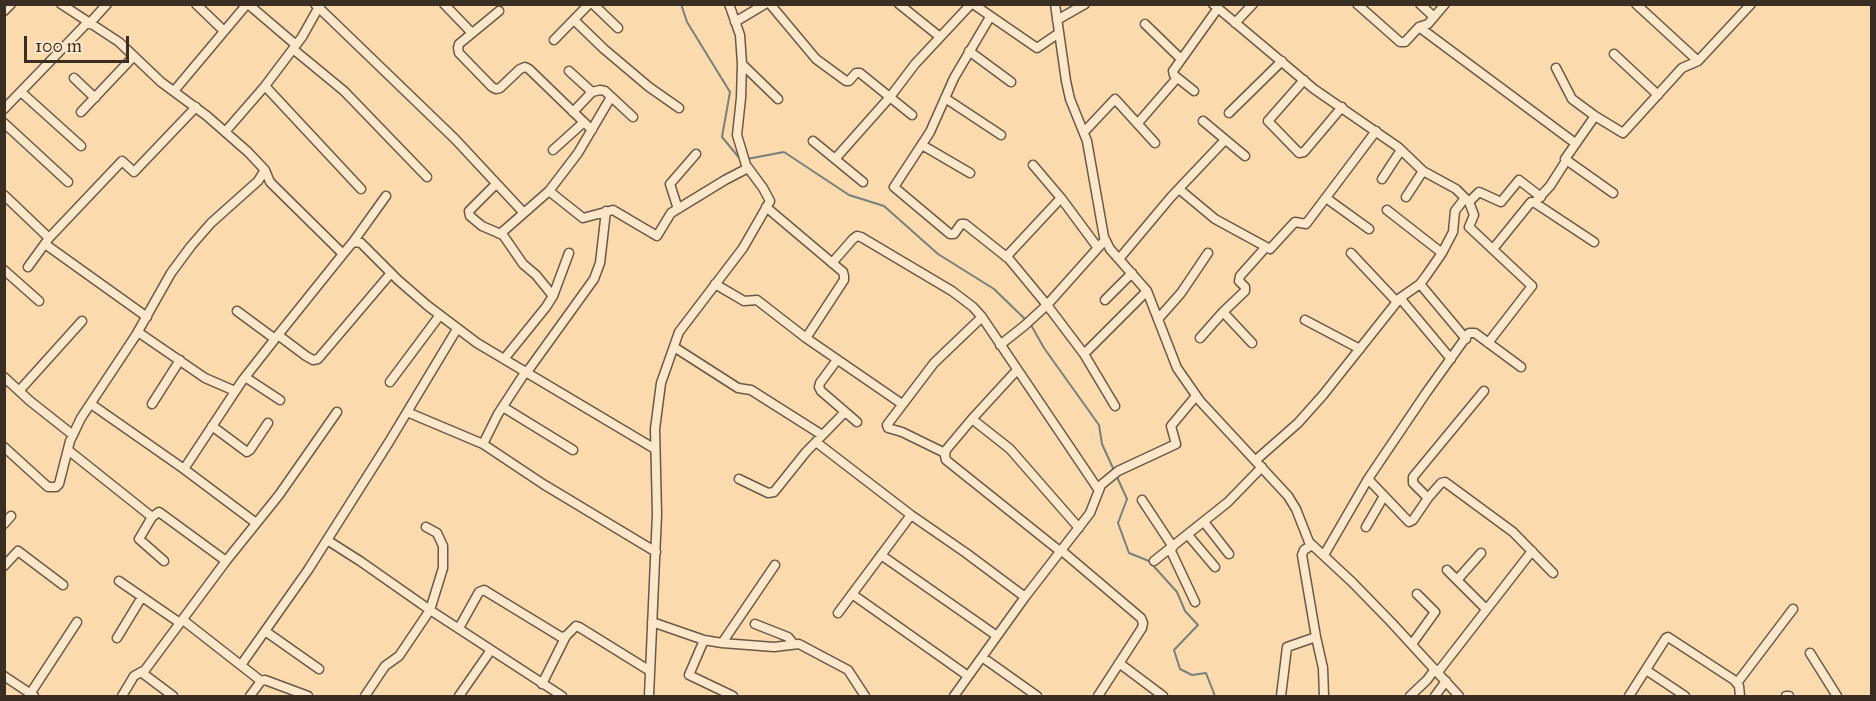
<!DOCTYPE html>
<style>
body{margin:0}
#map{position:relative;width:1876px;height:701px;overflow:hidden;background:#fbdaae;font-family:"IM FELL Great Primer",serif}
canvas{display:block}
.frame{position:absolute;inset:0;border:6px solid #3a2e23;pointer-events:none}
.scale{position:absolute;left:24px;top:36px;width:105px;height:27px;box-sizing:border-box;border:3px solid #3a2e23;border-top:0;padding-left:8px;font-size:18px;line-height:21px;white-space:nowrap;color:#3a2e23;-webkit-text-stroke:4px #fce7ca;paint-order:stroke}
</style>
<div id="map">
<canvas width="1876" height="701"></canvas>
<div class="frame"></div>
<div class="scale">100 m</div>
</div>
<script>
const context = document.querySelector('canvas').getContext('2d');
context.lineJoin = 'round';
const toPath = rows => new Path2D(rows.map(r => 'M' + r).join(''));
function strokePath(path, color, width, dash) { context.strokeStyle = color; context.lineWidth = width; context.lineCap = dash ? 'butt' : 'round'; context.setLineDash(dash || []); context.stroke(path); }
const stream = toPath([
 [681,4,687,22,730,92,722,137,741,160],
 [747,159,784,152,849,195,884,206,938,254,994,289,1027,321],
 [1031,325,1044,348,1099,425,1102,444,1127,499,1118,523,1129,553,1149,561,1177,592,1185,611,1198,625,1174,650,1180,669,1192,675,1206,673,1215,696]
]);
const minor = toPath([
 [196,4,224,31],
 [248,4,296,45],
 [315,4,455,139,523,212],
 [444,4,472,33],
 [593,4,618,28],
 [770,4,816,59,846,81,849,81,856,73,860,73,912,115],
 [899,4,940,37],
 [973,4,1037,48,1059,33],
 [1055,4,1066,81,1070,99,1087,141,1104,237,1110,249,1147,291,1177,368,1200,401,1288,496,1296,509,1309,542,1352,582,1391,622,1459,696],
 [1213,4,1314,89,1398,147,1423,171,1456,189,1469,202],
 [1357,4,1400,42,1405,42,1419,27,1428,24,1445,4],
 [1420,4,1434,17],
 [1636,4,1698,61],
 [4,11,11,4],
 [499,11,459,44,458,48,459,53,492,87,496,89,500,88,520,69,525,67,529,69,592,130],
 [990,17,954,78,930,132,894,187,950,234,954,234,961,224,965,224,1009,259,1047,305,1084,354,1115,406],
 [574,20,604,49,649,87,679,108],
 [1057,20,1085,4],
 [735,22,765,4],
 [1235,23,1253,4],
 [89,24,107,4],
 [1145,24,1181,59],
 [1419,27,1575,143],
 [554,40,589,4],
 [293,49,344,91,427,177],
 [969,51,1011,82],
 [1614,54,1658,95],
 [742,64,778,99],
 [1556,68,1572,99,1595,116,1623,133,1682,68,1698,61,1751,4],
 [569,71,592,92,600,90,605,91,633,117],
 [74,78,95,98],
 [1304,80,1268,121,1299,153,1304,152,1342,107],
 [265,86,361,189],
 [174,91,247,4],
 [1194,91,1174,75,1173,71,1218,8],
 [21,92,81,146],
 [945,98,1001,135],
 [4,109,87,23],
 [81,112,134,56],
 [573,112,592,92],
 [1229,113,1282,61],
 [1595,116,1565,159,1613,193],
 [1203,121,1245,156],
 [4,123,68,182],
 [1138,123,1177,78],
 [225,132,265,86,302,37,320,5],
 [1084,132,1115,99,1155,143],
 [813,141,863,182],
 [922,145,970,173],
 [553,150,584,122],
 [835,159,890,97,915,64,971,4],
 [1033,165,1061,198,1098,248],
 [265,170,270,182,343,254,353,242,361,243,398,280,428,306,477,343,655,449],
 [1382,179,1401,150],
 [496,184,469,211,470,216,482,226,503,235,523,264,536,275,553,296],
 [1179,189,1215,219,1270,249,1293,224,1295,222,1306,224,1376,131],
 [549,191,583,218,613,210,657,236,671,213,725,180,748,168],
 [4,195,49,238],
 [1406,197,1423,171],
 [1326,198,1369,229],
 [1537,200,1550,186,1566,161],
 [766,207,843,272,844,276,844,280,806,338],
 [678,209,670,184,696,154],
 [1387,210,1442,253],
 [500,234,549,191,578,153,611,97],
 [353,242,386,196],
 [45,244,147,317],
 [1493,249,1531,202,1535,203,1594,242],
 [1351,253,1397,302],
 [343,254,278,335,306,356,313,360,318,359,391,273],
 [1006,257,1061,198],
 [1119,259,1171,197,1225,140],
 [832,263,853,239,857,236,861,237,952,291,973,307,982,317,1098,489],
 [28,267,49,238,122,161,134,172,196,107],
 [4,270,39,301],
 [715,284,744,301,757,300,806,338,902,404],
 [1420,284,1466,339],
 [1400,298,1451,359],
 [1105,300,1132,273],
 [237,311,275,339],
 [1223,312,1252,343],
 [1158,319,1181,293,1208,253],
 [1305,320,1360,349],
 [138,332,205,378,235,391],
 [1200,338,1223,312,1245,291,1245,287,1239,281,1240,276,1265,248],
 [1488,343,1532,286,1469,227,1474,215,1469,202,1479,192,1501,202,1519,180,1541,197],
 [1000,345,1024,326,1047,305,1105,240],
 [674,347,738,388,751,390,822,435],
 [1084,354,1147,291],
 [504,359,546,307,553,296,569,253],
 [837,360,820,383,819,387,821,391,857,422],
 [1017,370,972,419,946,450,945,456,946,460,1061,552],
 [527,372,594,279,600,263,606,211],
 [4,377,30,401,73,435],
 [245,377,280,400],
 [390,382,440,315],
 [19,391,82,321],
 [91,404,184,469,256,523],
 [152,404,180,360],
 [503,407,573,450],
 [407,412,483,444,543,484,656,552],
 [972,419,1010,449,1079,528],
 [212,426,247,452,250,450,268,423],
 [816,442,911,515,966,553,1025,597],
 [483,444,498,414,526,371],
 [4,447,48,487,56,487,59,484,70,441,81,418,136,335,171,273,191,246,211,223,258,181,265,170,248,152,207,116,161,82,119,42,61,4],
 [68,450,152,517],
 [945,453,902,432,888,428,887,425,934,363,982,317],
 [1256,460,1298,423,1323,395,1400,298,1420,284,1426,276,1442,253,1453,232,1455,211,1465,198],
 [184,469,242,381,278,335],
 [739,479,768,493,774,492,806,452,845,412],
 [1368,479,1409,522,1413,520,1428,498,1441,483,1445,482,1513,532,1553,573],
 [1428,498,1413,483,1413,477,1484,391],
 [1142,500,1173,547],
 [1204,522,1229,554],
 [4,524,11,516],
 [1366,527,1384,496],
 [1188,535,1215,567],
 [327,540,360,561,430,610,562,696],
 [1312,545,1304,550,1302,555,1316,637,1323,668,1324,696],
 [1170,549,1195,602],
 [1062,551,1141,618,1143,623,1142,628,1098,696],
 [881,555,997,636],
 [1324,555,1368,479,1426,393,1469,333,1475,333,1521,367],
 [164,561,139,539,152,517,159,512,226,561],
 [1154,561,1228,502,1262,467],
 [4,566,18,551,63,585],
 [1447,570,1486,609],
 [1457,580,1481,553],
 [119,581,180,623],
 [852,594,968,676],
 [838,613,911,515],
 [183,620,261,681],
 [652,622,704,640,722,643,774,647,799,644,848,670,865,696],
 [755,624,788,637,793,643],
 [459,628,479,592,484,590,561,637,566,636,576,626,579,627,650,671],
 [265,631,319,669],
 [117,638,142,597],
 [704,640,689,675,733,696],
 [722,643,775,565],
 [1412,644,1435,612,1417,594],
 [1810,653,1837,696],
 [982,657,1037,696],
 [1119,663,1163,696],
 [241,665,308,570,389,442,457,329],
 [1646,670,1685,696],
 [141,672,173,696],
 [1438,672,1532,551],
 [4,676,34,696],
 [1737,683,1793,609],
 [542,684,566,636],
 [30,694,77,622],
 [122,696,134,676,145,670,226,561,279,495,337,412],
 [250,696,261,681,265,680,308,696],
 [365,696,385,666,399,656,430,610,443,568,443,546,437,533,426,527],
 [459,696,491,650],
 [649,696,657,514,655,429,661,383,679,332,743,248,770,201,763,188,746,165,737,135,741,98,742,64,740,35,729,4],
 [954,696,1025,597,1090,513,1101,485,1118,471,1176,444,1171,426,1196,396],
 [1281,696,1287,647,1316,637],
 [1410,696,1427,680,1435,669],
 [1435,696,1446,681],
 [1629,696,1666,638,1668,637,1734,680,1739,686,1740,696],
 [1786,696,1789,696]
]);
strokePath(stream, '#778179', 2);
strokePath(minor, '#6a5946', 11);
strokePath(minor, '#fce7ca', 8);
</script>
